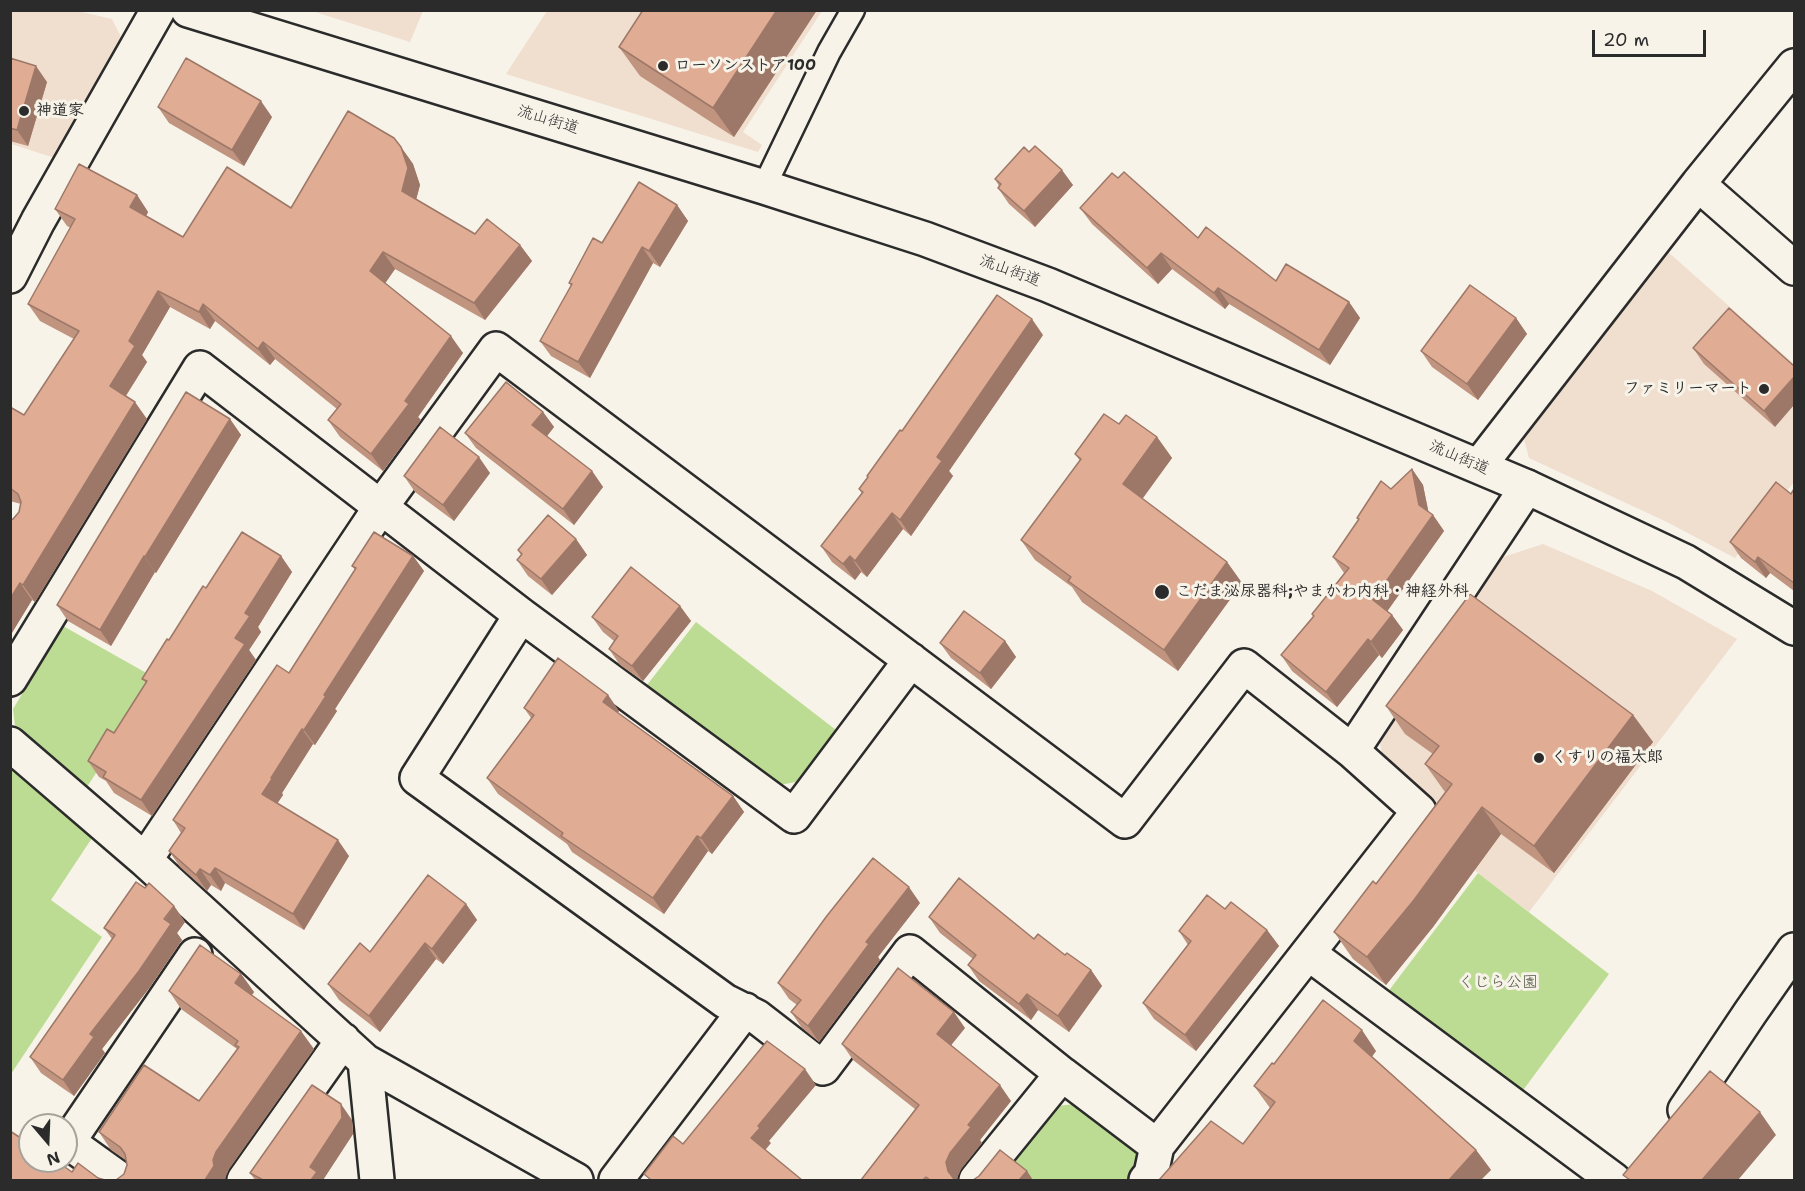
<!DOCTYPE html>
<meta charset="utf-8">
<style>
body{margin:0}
#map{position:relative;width:1805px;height:1191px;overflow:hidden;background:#f7f3e8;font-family:"Shantell Sans",sans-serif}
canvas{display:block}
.frame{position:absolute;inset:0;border:12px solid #2b2b2b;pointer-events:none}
.north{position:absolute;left:18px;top:1113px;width:60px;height:60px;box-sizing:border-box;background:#f7f3e8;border:2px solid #a5a39c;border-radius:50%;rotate:161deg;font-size:16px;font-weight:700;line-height:24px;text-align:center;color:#2b2b2b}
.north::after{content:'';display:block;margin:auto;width:21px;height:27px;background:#2b2b2b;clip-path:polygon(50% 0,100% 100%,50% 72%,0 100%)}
.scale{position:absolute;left:1592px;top:30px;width:114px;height:27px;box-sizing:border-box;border:3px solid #2b2b2b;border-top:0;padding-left:8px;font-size:18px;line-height:21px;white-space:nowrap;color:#2b2b2b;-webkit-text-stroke:4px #f7f3e8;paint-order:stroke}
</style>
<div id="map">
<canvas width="1805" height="1191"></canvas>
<div class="frame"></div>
<div class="north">N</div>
<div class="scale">20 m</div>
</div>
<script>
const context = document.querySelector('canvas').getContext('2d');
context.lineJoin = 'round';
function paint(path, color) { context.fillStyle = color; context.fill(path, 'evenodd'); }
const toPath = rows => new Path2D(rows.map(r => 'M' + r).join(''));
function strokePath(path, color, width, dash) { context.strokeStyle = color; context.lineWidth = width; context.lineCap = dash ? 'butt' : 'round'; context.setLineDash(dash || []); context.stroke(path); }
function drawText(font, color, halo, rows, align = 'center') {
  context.font = font + ' "Shantell Sans","Klee One",sans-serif'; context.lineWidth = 6; context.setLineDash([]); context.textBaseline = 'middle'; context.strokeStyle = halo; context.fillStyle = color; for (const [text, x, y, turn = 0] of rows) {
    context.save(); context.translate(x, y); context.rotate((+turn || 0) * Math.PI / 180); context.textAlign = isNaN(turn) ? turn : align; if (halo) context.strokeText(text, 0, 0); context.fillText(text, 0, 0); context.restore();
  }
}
const built = toPath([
 [10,11,78,11,112,19,123,41,55,158,11,144],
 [312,11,423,11,410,42],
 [547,11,822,11,743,132,762,145,758,152,506,74],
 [1667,251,1794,364,1794,482,1735,558,1667,522,1529,458,1524,439],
 [1543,544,1652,591,1737,639,1529,912,1425,832,1443,810,1383,759,1380,743,1503,557]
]);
const green = toPath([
 [696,622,836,730,796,782,779,785,647,685],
 [63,626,157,679,87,787,15,726,13,709],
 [11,768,92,838,51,900,102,937,11,1074],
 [1478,873,1609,974,1521,1093,1387,993],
 [1075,1104,1138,1153,1140,1170,1132,1180,1031,1180,1011,1164,1057,1106]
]);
const lane = toPath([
 [764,187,829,52,853,10]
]);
const street = toPath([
 [1698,184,1794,268],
 [10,276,38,221,158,10],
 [1479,466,1698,184,1794,66],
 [10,679,200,368,521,615,794,816,911,660],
 [10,744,145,860,365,1061,576,1180],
 [1352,751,1527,487],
 [145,860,380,508,496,349,1125,821,1244,666,1352,751,1419,811,1157,1146,1062,1074,910,952,823,1068,757,1017,725,1001,417,778,521,615],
 [1308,953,1614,1180],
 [365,1061,377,1180],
 [1685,1110,1750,1013,1794,950],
 [121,1180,68,1142,195,955],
 [244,1180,343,1040],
 [616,1180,745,1010],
 [976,1180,1062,1074],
 [1146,1180,1151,1174,1157,1146]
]);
const secondary = toPath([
 [188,10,764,187,925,239,1048,285,1527,487,1686,562,1794,628]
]);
const wall = toPath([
 [817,10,734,137,640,76,619,47],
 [10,58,47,82,28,146,10,141],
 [158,107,272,117,244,166,169,123],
 [401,147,413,164,420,185,416,199,475,234,520,245,532,261,485,320,395,269,385,283,463,353,418,417,421,420,383,471,340,437,328,420,337,409,275,359,270,365,215,321,210,329,170,307,142,355,147,362,126,396,147,419,35,602,32,600,10,636,10,520,13,519,19,512,21,504,10,501,10,407,24,415,74,339,40,321,28,304,71,228,67,226,55,209,137,195,148,212,146,216,183,237,291,208],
 [1029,152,1073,185,1035,227,1009,204,998,188,999,186,995,179],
 [677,205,688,221,660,267,653,263,590,378,551,356,540,341,571,286,569,283,602,243],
 [1080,208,1198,238,1276,281,1349,302,1360,318,1330,365,1229,304,1225,309,1172,269,1158,284,1092,224],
 [1729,308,1775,427,1704,364,1693,348],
 [1516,318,1527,334,1478,400,1432,367,1421,351],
 [1043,335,949,471,953,476,911,536,903,529,867,577,861,572,855,580,832,562,821,546,862,494,859,489,902,431],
 [543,412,554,427,547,436,592,471,603,487,574,525,476,448,465,433],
 [230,419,241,435,156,573,155,572,111,646,68,621,57,605],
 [1119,424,1157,437,1172,458,1142,498,1227,562,1242,583,1178,671,1082,602,1072,587,1035,560,1021,540,1080,461,1075,454],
 [1412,469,1423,485,1428,511,1433,515,1444,531,1387,611,1392,615,1403,630,1382,658,1379,655,1337,707,1292,671,1281,655,1313,616,1312,614,1344,573,1333,557,1359,520,1357,518,1391,489],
 [490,473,454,521,415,492,404,476],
 [1794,489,1794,591,1770,573,1766,578,1741,558,1730,542,1791,494],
 [576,539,587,555,552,595,528,576,517,560,521,555,518,550],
 [281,556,292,572,258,627,261,632,249,650,256,660,152,816,114,793,106,781,99,777,88,761,114,733,146,683,142,679,206,588],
 [413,556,424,571,335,709,337,711,315,745,313,744,282,793,283,795,277,803,349,856,304,930,225,883,221,891,211,885,207,891,180,867,169,851,181,833,173,820,289,673,355,570,352,566],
 [680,606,691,621,643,681,620,665,609,649,614,641,603,632,592,617],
 [1005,641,1016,657,991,689,951,658,940,643],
 [608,695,619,711,618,713,733,796,744,812,712,854,708,851,664,914,572,852,567,844,498,794,487,778,531,718,524,708],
 [1386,706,1633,715,1653,742,1554,873,1501,834,1433,927,1386,985,1353,959,1334,932,1376,884,1445,792,1425,764,1433,754,1405,734],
 [145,888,174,906,185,922,177,933,182,940,150,987,102,1049,105,1053,74,1096,41,1073,30,1057,112,939,104,928],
 [920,903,878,957,880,960,819,1042,802,1028,791,1012,797,1005,789,999,778,983],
 [466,904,477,920,443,964,436,959,380,1032,339,1000,328,984,370,952],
 [1225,909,1267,930,1279,946,1196,1051,1154,1019,1143,1003,1188,945,1179,931],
 [929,917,1034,939,1065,955,1091,970,1102,986,1069,1032,1038,1010,1031,1020,979,981,968,965,973,959,940,933],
 [241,974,254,992,252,995,314,1049,229,1169,225,1178,226,1180,110,1180,116,1180,124,1174,127,1165,127,1161,111,1150,99,1132,199,1101,237,1049,181,1009,169,991],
 [965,1028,951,1045,1011,1101,980,1140,982,1143,961,1169,957,1178,958,1180,861,1180,915,1109,853,1060,842,1044],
 [1376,1051,1372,1056,1476,1150,1491,1170,1243,1144,1270,1108,1254,1086,1274,1064],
 [352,1120,353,1134,323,1180,255,1180,250,1173]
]);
const shadedWall = toPath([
 [777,10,817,10,734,137,713,108],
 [36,66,47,82,28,146,17,130],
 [261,101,272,117,244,166,232,150],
 [401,147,413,164,420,185,414,208,402,191],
 [1062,170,1073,185,1035,227,1024,211],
 [137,195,148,212,142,224,130,207],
 [677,205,688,221,660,267,649,251],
 [520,245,532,261,485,320,474,303],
 [642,247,653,263,590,378,578,362],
 [383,252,395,269,382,288,370,271],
 [1161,253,1172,269,1158,284,1147,268],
 [1218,288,1229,304,1225,309,1214,293],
 [158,291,170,307,142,355,147,362,121,403,110,386,129,341],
 [1349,302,1360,318,1330,365,1319,350],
 [203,304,215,321,210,329,199,312],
 [1516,318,1527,334,1478,400,1467,384],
 [1032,319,1043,335,949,471,953,476,911,536,900,520,937,457],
 [451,336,463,353,418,417,421,420,383,471,371,454,405,401],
 [263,342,275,359,270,365,258,349],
 [1794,377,1794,405,1775,427,1764,411],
 [135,402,147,419,35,602,23,585],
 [543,412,554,427,544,440,532,425],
 [230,419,241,435,156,573,145,557],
 [1157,437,1172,458,1138,505,1123,484],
 [479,457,490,473,454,521,443,505],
 [1412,469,1423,485,1430,519,1433,515,1444,531,1384,616,1373,600,1419,505],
 [592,471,603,487,574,525,563,509],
 [892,513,903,529,867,577,855,561],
 [576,539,587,555,552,595,541,579],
 [144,556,155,572,111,646,100,630],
 [281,556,292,572,258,627,261,632,249,650,256,660,152,816,141,800,235,638,245,613],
 [413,556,424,571,335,709,337,711,315,745,304,730,324,695],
 [850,556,861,572,855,580,843,564],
 [1758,557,1770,573,1766,578,1755,562],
 [1227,562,1242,583,1178,671,1164,650],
 [20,583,32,600,10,636,10,599],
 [680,606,691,621,643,681,632,666],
 [1392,615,1403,630,1382,658,1371,642],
 [1368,639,1379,655,1337,707,1326,692],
 [1005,641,1016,657,991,689,980,673],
 [608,695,619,711,614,718,603,702],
 [1633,715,1653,742,1554,873,1534,846],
 [302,729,313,744,282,793,283,795,273,810,262,794,271,778],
 [733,796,744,812,712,854,701,838],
 [1482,807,1501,834,1433,927,1386,985,1367,957],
 [697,836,708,851,664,914,653,898],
 [338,840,349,856,304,930,293,914],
 [215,868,225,883,221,891,210,875],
 [200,869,211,885,207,891,196,875],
 [909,887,920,903,878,957,880,960,819,1042,808,1026,866,942],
 [466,904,477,920,443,964,432,949],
 [174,906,185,922,177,933,182,940,150,987,102,1049,105,1053,74,1096,63,1080,90,1034],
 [1267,930,1279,946,1196,1051,1185,1035],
 [425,943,436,959,380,1032,369,1016],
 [1091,970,1102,986,1069,1032,1058,1016],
 [241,974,254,992,248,1000,235,983],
 [1027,994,1038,1010,1031,1020,1019,1004],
 [954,1012,965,1028,948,1049,937,1034],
 [1362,1030,1376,1051,1369,1061,1354,1041],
 [301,1031,314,1049,229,1169,225,1178,226,1180,205,1180,216,1152],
 [805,1069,816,1085,769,1141,771,1143,762,1154,751,1138,758,1126],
 [1000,1085,1011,1101,980,1140,982,1143,961,1169,957,1178,958,1180,954,1180,948,1171,946,1162,950,1153,968,1125],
 [341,1104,352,1120,353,1134,323,1180,311,1180,310,1167],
 [1760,1112,1776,1135,1738,1180,1702,1180],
 [1476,1150,1491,1170,1481,1180,1449,1180],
 [1027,1171,1033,1180,1019,1180]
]);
const building = toPath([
 [643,10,777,10,713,108,619,47,643,10],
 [10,58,36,66,17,130,10,128,10,58],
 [186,58,261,101,232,150,158,107,186,58],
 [348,111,394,138,401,147,408,168,402,191,475,234,487,219,520,245,474,303,383,252,370,271,451,336,405,401,409,404,371,454,328,420,341,404,263,342,258,349,203,304,199,312,158,291,129,341,135,346,110,386,135,402,23,585,20,583,10,599,10,520,13,519,19,512,21,502,18,494,10,488,10,407,24,415,79,331,28,304,75,219,55,209,79,164,137,195,130,207,183,237,227,167,291,208,348,111],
 [1035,146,1062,170,1024,211,998,188,1001,184,995,179,1024,147,1029,152,1035,146],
 [1124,172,1198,238,1206,227,1276,281,1286,264,1349,302,1319,350,1218,288,1214,293,1161,253,1147,268,1080,208,1112,173,1118,178,1124,172],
 [639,182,677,205,649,251,642,247,578,362,540,341,572,284,569,283,593,238,602,243,639,182],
 [1470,285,1516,318,1467,384,1421,351,1470,285],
 [997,295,1032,319,937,457,942,461,900,520,892,513,855,561,850,556,843,564,821,546,863,492,859,489,868,477,867,476,900,430,902,431,997,295],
 [1729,308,1794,366,1794,377,1764,411,1693,348,1729,308],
 [506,382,543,412,532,425,592,471,563,509,465,433,506,382],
 [186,392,230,419,145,557,144,556,100,630,57,605,186,392],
 [1104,414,1119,424,1126,415,1157,437,1123,484,1227,562,1164,650,1068,581,1071,577,1021,540,1081,459,1075,454,1104,414],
 [440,427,479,457,443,505,404,476,440,427],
 [1412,469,1419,505,1433,515,1373,600,1392,615,1371,642,1368,639,1326,692,1281,655,1314,616,1312,614,1349,568,1333,557,1359,519,1357,518,1381,481,1391,489,1412,469],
 [1776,482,1791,494,1794,489,1794,583,1758,557,1755,562,1730,542,1776,482],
 [548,515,576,539,541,579,517,560,522,554,518,550,548,515],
 [242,532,281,556,245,613,250,616,235,638,245,644,141,800,103,777,106,772,88,761,107,729,114,733,147,681,142,679,167,639,169,640,203,586,206,588,242,532],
 [374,532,413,556,324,695,326,696,304,730,302,729,271,778,272,779,262,794,338,840,293,914,215,868,210,875,200,869,196,875,169,851,185,828,173,820,277,665,289,673,356,568,352,566,374,532],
 [631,567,680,606,632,666,609,649,618,636,592,617,631,567],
 [1470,594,1633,715,1534,846,1482,807,1414,900,1367,957,1334,932,1373,881,1376,884,1452,784,1425,764,1439,746,1386,706,1470,594],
 [964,611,1005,641,980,673,940,643,964,611],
 [558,658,608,695,603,702,733,796,701,838,697,836,653,898,561,836,563,833,487,778,534,715,524,708,558,658],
 [873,858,909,887,866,942,869,944,808,1026,791,1012,801,1000,778,983,826,917,873,858],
 [428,875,466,904,432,949,425,943,369,1016,328,984,360,943,370,952,428,875],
 [959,878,1034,939,1038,934,1065,955,1067,953,1091,970,1058,1016,1027,994,1019,1004,968,965,976,955,929,917,959,878],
 [136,882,145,888,149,883,174,906,164,919,171,924,139,971,90,1034,94,1037,63,1080,30,1057,115,935,104,928,136,882],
 [1207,895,1225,909,1231,902,1267,930,1185,1035,1143,1003,1191,941,1179,931,1207,895],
 [200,945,241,974,235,983,301,1031,216,1152,213,1160,214,1166,205,1180,110,1180,116,1180,124,1174,127,1165,125,1154,120,1147,99,1132,144,1065,199,1101,239,1047,235,1045,238,1041,169,991,200,945],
 [898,968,954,1012,937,1034,1000,1085,968,1125,971,1127,950,1153,946,1162,948,1171,954,1179,957,1180,930,1180,926,1177,923,1180,861,1180,919,1105,842,1044,898,968],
 [1323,1000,1362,1030,1354,1041,1476,1150,1449,1180,1159,1180,1211,1121,1243,1144,1275,1102,1254,1086,1272,1063,1274,1064,1323,1000],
 [767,1041,805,1069,758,1126,760,1128,751,1138,802,1180,650,1180,651,1180,644,1174,673,1136,683,1144,767,1041],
 [1710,1071,1760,1112,1702,1180,1630,1180,1623,1175,1710,1071],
 [312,1085,341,1104,342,1118,310,1167,317,1172,311,1180,263,1180,250,1173,312,1085],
 [10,1131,30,1144,30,1161,56,1161,72,1172,78,1163,98,1178,105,1180,10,1180,10,1131],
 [1000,1150,1027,1171,1019,1180,973,1180,979,1176,1000,1150]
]);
const markers = [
 [663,66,6,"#2b2b2b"],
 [24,111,6,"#2b2b2b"],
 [1764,389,6,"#2b2b2b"],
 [1162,592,8,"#2b2b2b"],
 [1539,758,6,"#2b2b2b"]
];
const poiNames = [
 ["ローソンストア100",675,66],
 ["神道家",36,111],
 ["ファミリーマート",1752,389,"right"],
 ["こだま泌尿器科;やまかわ内科・神経外科",1176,592],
 ["くすりの福太郎",1551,758]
];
const streetNames = [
 ["流山街道",548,120,17],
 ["流山街道",1010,271,20],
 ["流山街道",1459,458,23]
];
const parkNames = [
 ["くじら公園",1498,983]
];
paint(built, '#f0decf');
paint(green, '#bcdc94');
strokePath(lane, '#2b2b2b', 27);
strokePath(street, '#2b2b2b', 38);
strokePath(secondary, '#2b2b2b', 38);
strokePath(lane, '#f7f3e8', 22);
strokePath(street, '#f7f3e8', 33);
strokePath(secondary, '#f7f3e8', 33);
paint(wall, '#c1947f');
paint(shadedWall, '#9d7868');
paint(building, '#e0ac94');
strokePath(building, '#9d7868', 1.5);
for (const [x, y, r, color] of markers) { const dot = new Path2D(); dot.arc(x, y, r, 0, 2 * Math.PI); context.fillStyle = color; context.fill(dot); strokePath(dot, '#f7f3e8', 2); }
drawText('bold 16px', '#2b2b2b', '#f7f3e8', poiNames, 'left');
drawText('16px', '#2b2b2b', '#f7f3e8', streetNames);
drawText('16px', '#4f5745', '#f7f3e8', parkNames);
</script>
